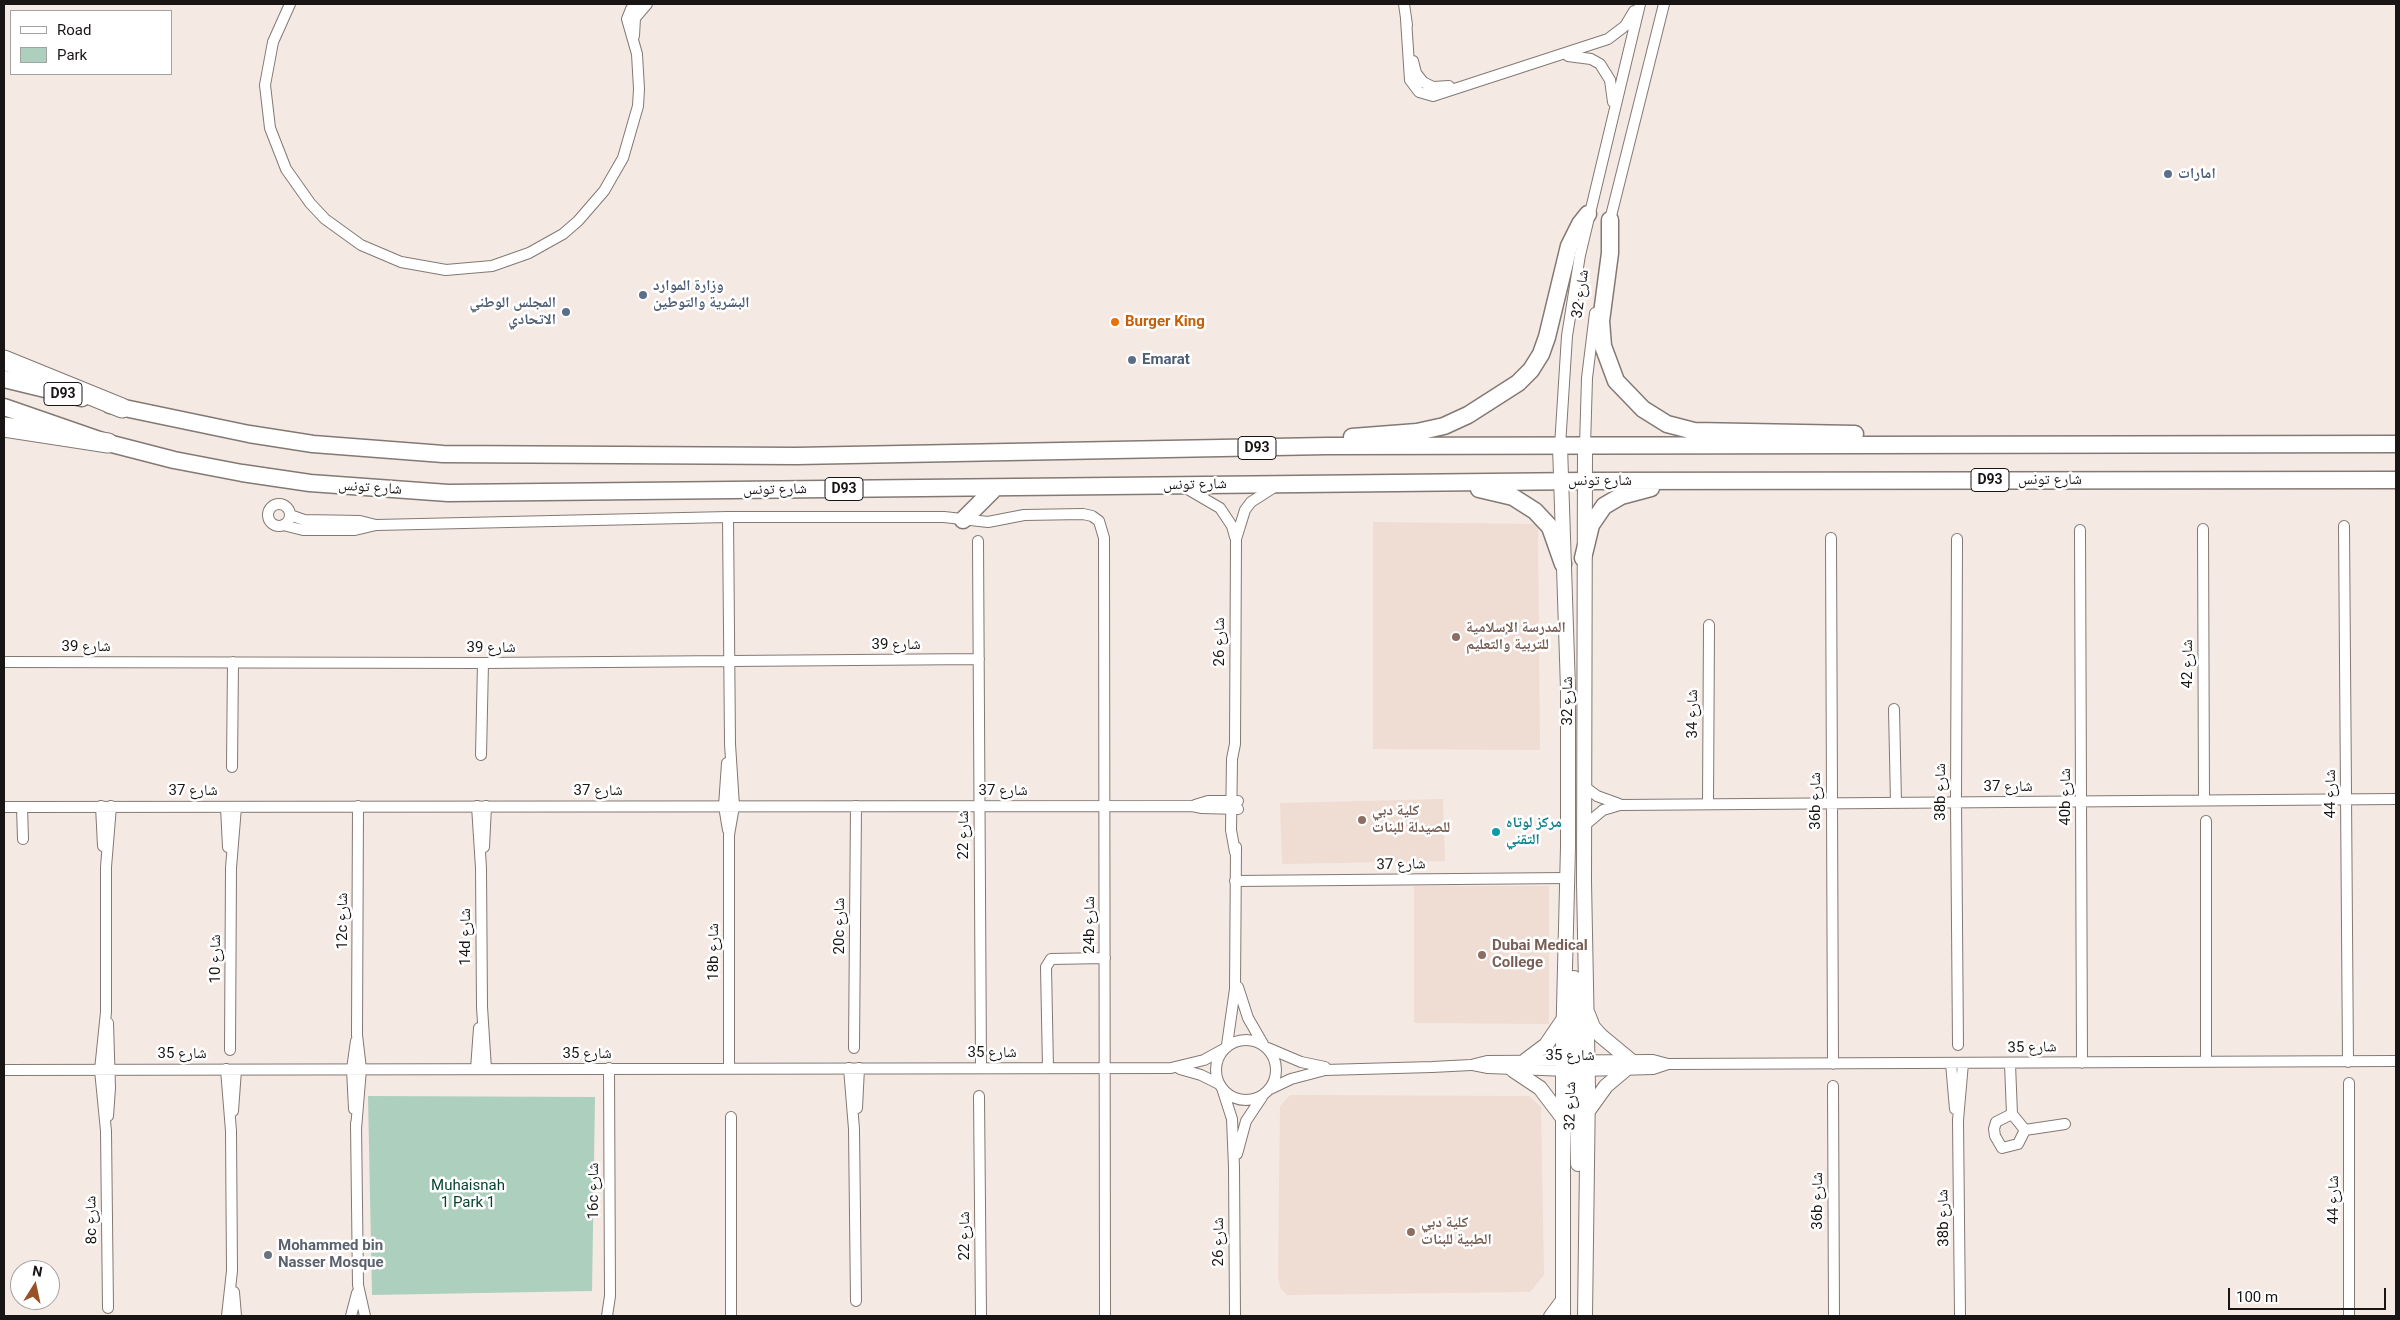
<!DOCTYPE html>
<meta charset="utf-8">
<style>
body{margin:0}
#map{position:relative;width:2400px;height:1320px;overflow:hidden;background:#f5e9e4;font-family:Roboto,sans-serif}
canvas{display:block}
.frame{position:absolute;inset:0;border:5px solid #191514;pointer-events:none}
.legend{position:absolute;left:10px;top:10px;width:162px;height:65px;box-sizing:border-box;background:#fff;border:1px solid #a3a1a1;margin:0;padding:6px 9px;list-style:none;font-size:15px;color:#191514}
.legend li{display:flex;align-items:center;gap:10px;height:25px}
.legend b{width:25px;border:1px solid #a3a1a1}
.north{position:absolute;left:10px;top:1260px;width:50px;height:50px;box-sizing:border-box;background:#fff;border:1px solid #a3a1a1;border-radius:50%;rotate:10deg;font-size:14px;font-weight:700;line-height:20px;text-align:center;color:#191514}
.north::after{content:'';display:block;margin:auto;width:18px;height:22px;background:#975325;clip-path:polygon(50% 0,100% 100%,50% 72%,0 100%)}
.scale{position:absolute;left:2228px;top:1288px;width:158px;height:22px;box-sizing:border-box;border:2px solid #191514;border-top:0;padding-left:6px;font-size:15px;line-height:18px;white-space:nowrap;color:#191514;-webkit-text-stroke:4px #fff;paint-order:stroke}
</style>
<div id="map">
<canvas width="2400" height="1320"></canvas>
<div class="frame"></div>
<ul class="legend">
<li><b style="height:6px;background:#fff"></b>Road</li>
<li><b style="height:14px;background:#adcfbd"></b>Park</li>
</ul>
<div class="north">N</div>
<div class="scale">100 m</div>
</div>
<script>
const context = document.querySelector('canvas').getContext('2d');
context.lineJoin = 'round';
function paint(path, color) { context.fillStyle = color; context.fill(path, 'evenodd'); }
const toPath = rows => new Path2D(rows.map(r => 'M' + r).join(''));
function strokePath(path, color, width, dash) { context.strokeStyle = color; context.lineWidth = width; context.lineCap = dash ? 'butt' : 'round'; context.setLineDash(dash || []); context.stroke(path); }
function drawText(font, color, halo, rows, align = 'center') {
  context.font = font + ' Roboto,"Noto Naskh Arabic",sans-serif'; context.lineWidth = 5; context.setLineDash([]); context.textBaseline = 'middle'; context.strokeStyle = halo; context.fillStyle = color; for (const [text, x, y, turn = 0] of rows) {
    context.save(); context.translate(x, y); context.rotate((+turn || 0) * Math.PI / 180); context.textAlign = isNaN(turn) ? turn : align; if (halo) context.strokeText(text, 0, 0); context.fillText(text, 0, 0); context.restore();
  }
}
const built = toPath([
 [1373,522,1538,524,1540,750,1373,749],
 [1443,799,1445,861,1282,864,1280,803],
 [1414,886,1549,886,1549,1024,1414,1023],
 [1290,1095,1529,1096,1541,1107,1544,1275,1530,1292,1287,1295,1281,1289,1278,1278,1279,1189,1280,1106]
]);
const green = toPath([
 [368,1096,595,1097,592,1291,372,1295]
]);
const street = toPath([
 [290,4,273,42,265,85,270,128,286,169,310,203,325,219,361,245,401,262,446,270,492,266,529,253,563,234,578,221,604,191,623,158,638,106,639,89,637,54,627,19,631,9,635,4],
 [1404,4,1407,25],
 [1406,19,1410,80,1419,92,1433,96,1608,39,1625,26,1634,11],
 [634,36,635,18,647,4],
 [1568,56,1591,59,1600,64,1610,80,1613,102],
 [1413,61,1416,73,1423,82,1433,87,1449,86],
 [1609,224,1664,4],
 [1560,446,1567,336,1580,255,1640,4],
 [1585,446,1587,378,1595,313],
 [1184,487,1220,508,1232,526,1235,537],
 '268 515a11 11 0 1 1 22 0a11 11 0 1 1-22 0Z',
 [290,515,304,520,360,521,376,525,728,517,944,517,988,522,1024,515,1083,514,1092,516,1099,521,1104,538,1105,1316],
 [728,517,730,744,734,806,729,835,729,1068],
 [283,525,303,530,355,530,376,525],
 [2344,526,2348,1062],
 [2203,529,2204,800],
 [2080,530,2082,1063],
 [1831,538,1833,1064],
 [1957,539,1956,802,1958,1045],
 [978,541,981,1068],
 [4,662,483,663,979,659],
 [1894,709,1896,803],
 [481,755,483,663],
 [727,763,724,806,728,830],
 [232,767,233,662],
 [1585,787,1597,796,1619,804],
 [1708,804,1709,625],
 [1195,805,1208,801,1238,801],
 [101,806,103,846],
 [477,806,481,868,482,1007,486,1069],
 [4,807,1192,806,1202,808,1238,809],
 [22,807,23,839],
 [226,807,228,847],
 [1584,826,1603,810,1620,805,2396,799],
 [484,847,486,806],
 [1235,852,1231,830,1232,759,1235,744,1236,539,1245,510,1251,502,1276,486],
 [1235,881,1568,878],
 [1238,987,1248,1018,1263,1044],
 [108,1023,110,1088,108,1116],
 '1216 1070a30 30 0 1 1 60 0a30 30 0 1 1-60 0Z',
 [1227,1045,1235,989,1236,847],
 [854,1048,856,806],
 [1268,1048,1301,1062,1325,1067],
 [230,1050,231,868,236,807],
 [2206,1062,2206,821],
 [1951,1063,1955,1109],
 [2010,1064,2012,1114,2025,1130],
 [1473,1065,1488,1068,1568,1071],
 [849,1068,854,1129,856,1301],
 [1048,1068,1046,967,1051,959,1105,958],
 [226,1069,231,1131,232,1271,227,1316],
 [476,1069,479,1028],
 [1180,1069,1201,1075,1219,1084],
 [4,1070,1171,1068,1204,1060,1224,1049],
 [1582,1071,1653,1069,1668,1064],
 [2349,1083,2349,1316],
 [1833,1086,1834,1316],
 [1222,1088,1232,1119,1234,1167,1235,1316],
 [1270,1089,1291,1079,1325,1070,1432,1067,1471,1065,1487,1061,1653,1060,1668,1064,2396,1061],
 [979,1096,981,1316],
 [857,1108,859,1068],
 [354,1109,352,1069,356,1041],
 [233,1111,236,1070],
 [2012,1114,1996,1122,1994,1129,1995,1136,2002,1148,2018,1144,2025,1130,2065,1124],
 [731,1117,731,1316],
 [356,1123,358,1285,365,1316],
 [356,1129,361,1069,357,1035,358,806],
 [1237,1154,1246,1121,1262,1097],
 [234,1292,236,1316],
 [108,1308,106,1131,100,1070,106,1012,106,867,111,806],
 [351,1316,357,1293],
 [607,1316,610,1296,609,1068],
 [1549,1316,1563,1297],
 [1960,1316,1958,1120,1963,1063]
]);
const secondary = toPath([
 [1560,446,1568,689,1568,847,1563,1048,1563,1316],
 [1574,978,1574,1056,1578,1066,1587,1071],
 [1588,1014,1593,1027,1601,1036,1630,1060],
 [1526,1060,1546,1045,1563,1020],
 [1565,1062,1573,1069,1576,1080,1578,1164],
 [1513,1070,1540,1088,1562,1117],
 [1588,1111,1606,1086,1625,1070],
 [1585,1316,1588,1088,1584,882,1585,446]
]);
const primary = toPath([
 [1610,220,1610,253,1601,321,1603,346,1616,381,1643,409,1667,424,1694,431,1855,434],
 [4,379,82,398],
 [110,405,249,434,313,444,443,454,796,456,1327,446,2396,444],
 [4,407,108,443,174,460,242,473,310,483,448,493,1584,481,2396,480],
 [1352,437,1417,432,1444,426,1468,415,1518,383,1531,370,1541,354,1547,337,1569,246,1580,224,1588,214],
 [1479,489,1513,497,1535,511,1550,527,1563,564],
 [963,520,995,488],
 [1583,558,1591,525,1604,506,1621,496,1651,488]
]);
const highway = toPath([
 [4,360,122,408],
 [4,427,108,443]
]);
const markers = [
 [2168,174,5,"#5c6f8a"],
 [643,295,5,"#5c6f8a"],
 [566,312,5,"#5c6f8a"],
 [1115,322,5,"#e8710a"],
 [1132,360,5,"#5c6f8a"],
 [1456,637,5,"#8d6e63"],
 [1362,820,5,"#8d6e63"],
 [1496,832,5,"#0f9aa8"],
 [1482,955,5,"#8d6e63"],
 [1411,1232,5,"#8d6e63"],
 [268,1255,5,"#6b7280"]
];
const shields = [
 [63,394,38],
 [1257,448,38],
 [1990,480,38],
 [844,489,38]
];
const shieldNames = [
 ["D93",63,394],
 ["D93",1257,448],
 ["D93",1990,480],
 ["D93",844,489]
];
const serviceNames = [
 ["امارات",2178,174],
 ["وزارة الموارد",653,286],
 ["البشرية والتوطين",653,303],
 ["المجلس الوطني",556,303,"right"],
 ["الاتحادي",556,320,"right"],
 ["Emarat",1142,360]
];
const streetNames = [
 ["شارع 32",1581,294,-82],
 ["شارع تونس",2050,480],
 ["شارع تونس",1600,481],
 ["شارع تونس",1195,485,-1],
 ["شارع تونس",370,488,4],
 ["شارع تونس",775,490,-1],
 ["شارع 26",1220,642,-90],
 ["شارع 39",896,645],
 ["شارع 39",86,647],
 ["شارع 39",491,648],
 ["شارع 42",2188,664,-90],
 ["شارع 32",1568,701,-90],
 ["شارع 34",1693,714,-90],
 ["شارع 37",2008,787],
 ["شارع 37",193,791],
 ["شارع 37",598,791],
 ["شارع 37",1003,791],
 ["38b شارع",1941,792,-90],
 ["شارع 44",2331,794,-90],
 ["40b شارع",2066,797,-90],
 ["36b شارع",1816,801,-90],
 ["شارع 22",964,835,-90],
 ["شارع 37",1401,865,-1],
 ["12c شارع",343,921,-90],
 ["24b شارع",1090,925,-90],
 ["20c شارع",840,926,-90],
 ["14d شارع",466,937,-90],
 ["18b شارع",714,952,-90],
 ["شارع 10",216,959,-90],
 ["شارع 35",2032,1048,-1],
 ["شارع 35",992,1053],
 ["شارع 35",182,1054],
 ["شارع 35",587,1054],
 ["شارع 35",1570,1056],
 ["شارع 32",1571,1106,-89],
 ["16c شارع",594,1191,-90],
 ["شارع 44",2334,1200,-90],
 ["36b شارع",1818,1201,-90],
 ["38b شارع",1944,1218,-91],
 ["8c شارع",92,1220,-91],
 ["شارع 22",965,1236,-90],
 ["شارع 26",1219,1242,-90]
];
const foodNames = [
 ["Burger King",1125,322]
];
const educationNames = [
 ["المدرسة الإسلامية",1466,628],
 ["للتربية والتعليم",1466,645],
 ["كلية دبي",1372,811],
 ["للصيدلة للبنات",1372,828],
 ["Dubai Medical",1492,946],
 ["College",1492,963],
 ["كلية دبي",1421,1223],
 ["الطبية للبنات",1421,1240]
];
const cultureNames = [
 ["مركز لوتاه",1506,823],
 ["التقني",1506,840]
];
const parkNames = [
 ["Muhaisnah",468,1186],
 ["1 Park 1",468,1203]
];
const worshipNames = [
 ["Mohammed bin",278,1246],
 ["Nasser Mosque",278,1263]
];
paint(built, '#efdcd3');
paint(green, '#adcfbd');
strokePath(street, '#837974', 12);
strokePath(secondary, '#837974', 16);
strokePath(primary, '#837974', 19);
strokePath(highway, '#837974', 21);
strokePath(street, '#fff', 10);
strokePath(secondary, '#fff', 14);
strokePath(primary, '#fff', 16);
strokePath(highway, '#fff', 19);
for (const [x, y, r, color] of markers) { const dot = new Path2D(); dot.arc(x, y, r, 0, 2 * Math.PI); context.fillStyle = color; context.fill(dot); strokePath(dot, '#fff', 2); }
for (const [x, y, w] of shields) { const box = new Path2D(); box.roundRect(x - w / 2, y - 11.5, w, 23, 4); context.fillStyle = '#fff'; context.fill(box); strokePath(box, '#191514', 1); }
drawText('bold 14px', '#191514', null, shieldNames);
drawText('bold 15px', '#4e5e75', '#fff', serviceNames, 'left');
drawText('15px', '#191514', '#fff', streetNames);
drawText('bold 15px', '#c56008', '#fff', foodNames, 'left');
drawText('bold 15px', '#785e54', '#fff', educationNames, 'left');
drawText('bold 15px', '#0d838f', '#fff', cultureNames, 'left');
drawText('15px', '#05452e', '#fff', parkNames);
drawText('bold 15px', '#5b616d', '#fff', worshipNames, 'left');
</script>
